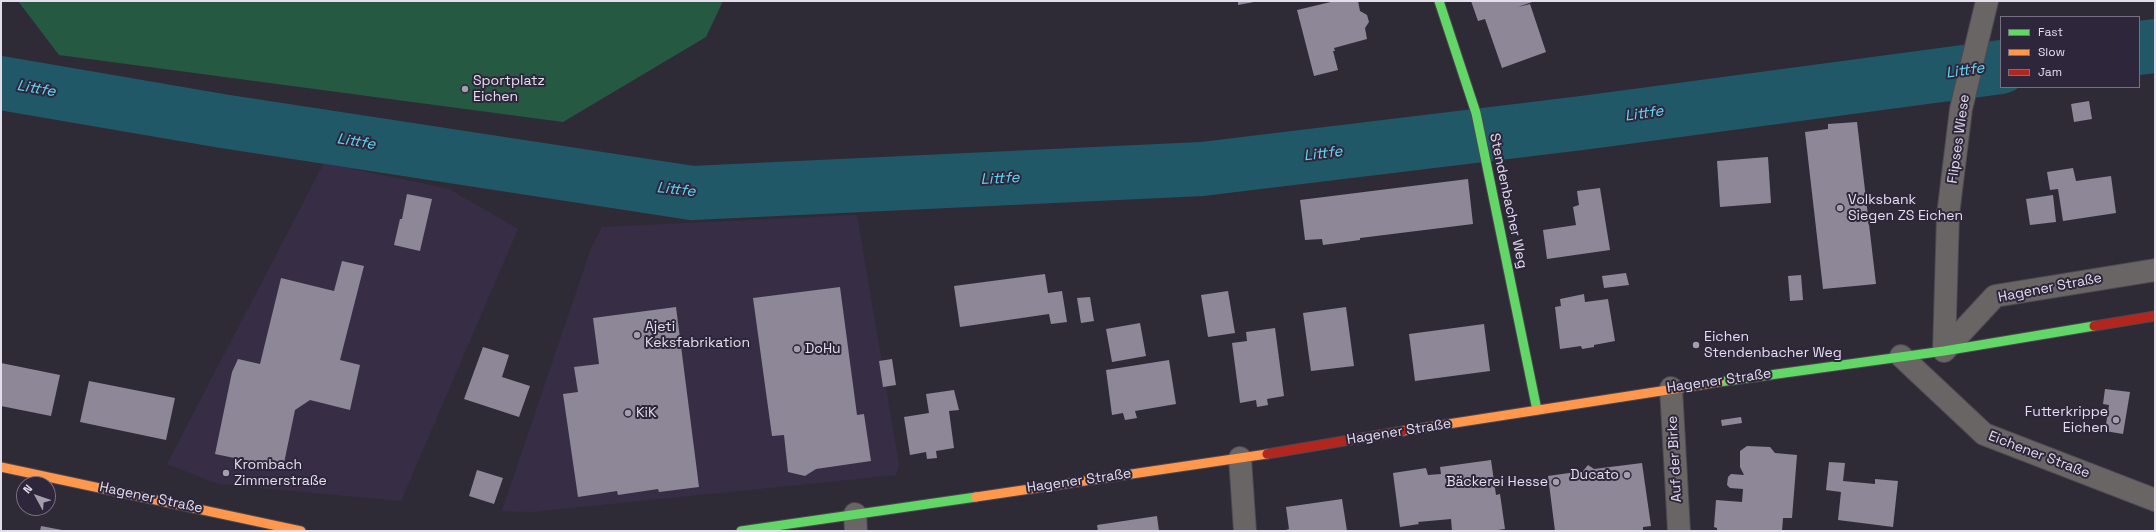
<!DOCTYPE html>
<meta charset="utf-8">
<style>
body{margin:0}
#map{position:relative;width:2156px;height:532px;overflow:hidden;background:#2f2b36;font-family:"Space Grotesk",sans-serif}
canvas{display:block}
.frame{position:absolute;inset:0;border:2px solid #e2deec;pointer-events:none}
.legend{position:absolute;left:2000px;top:16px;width:140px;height:72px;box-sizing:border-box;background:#2e263b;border:1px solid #767082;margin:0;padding:5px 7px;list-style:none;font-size:12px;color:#e2deec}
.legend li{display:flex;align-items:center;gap:8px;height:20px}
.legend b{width:20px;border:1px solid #767082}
.north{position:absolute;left:16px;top:476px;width:40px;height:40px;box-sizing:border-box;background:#2e263b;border:1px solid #767082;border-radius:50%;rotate:310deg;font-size:11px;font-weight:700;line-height:16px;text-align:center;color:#e2deec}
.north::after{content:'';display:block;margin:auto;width:14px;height:18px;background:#a39fac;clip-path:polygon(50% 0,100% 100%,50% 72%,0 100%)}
</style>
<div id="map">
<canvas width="2156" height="532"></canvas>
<div class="frame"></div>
<ul class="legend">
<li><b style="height:5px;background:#63d668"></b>Fast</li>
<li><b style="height:5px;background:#ff974d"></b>Slow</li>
<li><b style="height:5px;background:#b3261e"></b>Jam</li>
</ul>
<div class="north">N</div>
</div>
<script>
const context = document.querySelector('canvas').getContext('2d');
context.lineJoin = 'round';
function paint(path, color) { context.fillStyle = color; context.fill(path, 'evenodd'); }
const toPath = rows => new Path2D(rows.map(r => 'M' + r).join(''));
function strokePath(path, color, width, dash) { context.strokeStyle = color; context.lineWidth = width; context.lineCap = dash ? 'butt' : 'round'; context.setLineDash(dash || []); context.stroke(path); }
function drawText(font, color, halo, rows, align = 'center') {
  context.font = font + ' "Space Grotesk",sans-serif'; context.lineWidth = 4; context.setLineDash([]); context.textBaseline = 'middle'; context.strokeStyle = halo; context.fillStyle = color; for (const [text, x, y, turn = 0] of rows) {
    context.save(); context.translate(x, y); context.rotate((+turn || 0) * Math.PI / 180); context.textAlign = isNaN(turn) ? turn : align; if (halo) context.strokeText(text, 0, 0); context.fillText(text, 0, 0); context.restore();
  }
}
const built = toPath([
 [324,163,449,189,518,229,401,501,218,484,167,464],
 [857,215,899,465,896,475,531,512,502,511,591,248,602,227]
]);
const green = toPath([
 [18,1,723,1,706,37,563,122,59,55]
]);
const river = toPath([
 [2139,48,2155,46],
 [1,83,222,121,692,193,1202,169,1582,123,2001,67]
]);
const building = toPath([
 [1238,1,1254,1,1254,2,1238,5],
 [1335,1,1358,1,1360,11,1367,15,1369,22,1365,28,1367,39,1334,48,1335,51,1333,51,1338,70,1314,76,1297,10],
 [1471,1,1535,1,1518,7,1530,4,1546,52,1502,68,1485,19,1478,21],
 [2089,101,2092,119,2074,122,2071,104],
 [1857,122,1876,284,1823,289,1805,132,1828,129,1828,124],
 [1768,157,1771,203,1720,207,1717,161],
 [2073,168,2076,181,2111,176,2116,213,2063,221,2058,189,2050,190,2047,172],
 [1468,179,1473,224,1360,238,1360,240,1323,245,1322,239,1305,240,1300,200],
 [1600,188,1610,250,1547,259,1543,230,1576,225,1573,207,1579,205,1577,191],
 [407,194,432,199,420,251,394,245,400,219,402,219],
 [2053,195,2056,222,2030,225,2026,199],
 [342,261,364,266,340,360,360,365,350,410,310,400,295,410,283,468,215,454,232,372,238,359,260,364,281,278,334,291],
 [1626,273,1629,285,1604,288,1602,276],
 [1045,274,1048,293,1062,291,1067,322,1051,324,1049,314,960,327,954,286],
 [1801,275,1803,300,1790,301,1788,276],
 [840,287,857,415,864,414,871,461,816,469,805,476,788,472,784,435,772,436,753,298],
 [1228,291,1235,333,1208,337,1201,295],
 [1584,294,1585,302,1608,299,1615,341,1594,345,1594,347,1582,349,1581,346,1560,349,1555,307,1561,306,1560,299],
 [1090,297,1094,321,1081,323,1077,298],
 [676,307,699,487,659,492,658,489,618,495,617,491,578,497,563,394,578,392,574,367,599,364,593,318],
 [1346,307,1354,366,1311,371,1303,313],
 [1140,323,1146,356,1112,362,1106,329],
 [1484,324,1490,371,1415,381,1409,334],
 [1275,328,1284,396,1267,399,1268,405,1257,407,1256,400,1240,403,1232,343,1247,341,1246,332],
 [483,347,509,355,502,377,530,386,519,417,464,399],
 [892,359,896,385,883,387,879,361],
 [1169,360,1176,404,1135,411,1137,418,1125,420,1123,413,1112,415,1106,370],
 [1,363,60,375,51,416,1,406],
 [89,381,175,398,166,440,80,422],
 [2105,389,2130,392,2123,434,2105,431,2109,405,2103,404],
 [954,390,959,410,949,411,954,448,936,451,937,458,927,459,926,452,910,455,904,417,929,413,926,394],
 [1741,417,1742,423,1722,426,1721,420],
 [1747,446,1770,447,1775,453,1797,455,1792,518,1783,518,1782,531,1717,531,1717,528,1714,527,1716,500,1742,502,1743,489,1730,488,1727,485,1728,477,1731,474,1744,475,1740,467,1740,451],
 [1491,460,1496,495,1500,494,1505,529,1490,531,1452,531,1451,519,1418,522,1419,524,1400,527,1393,473,1426,468,1428,475,1441,474,1440,467],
 [1829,462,1845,463,1843,481,1875,484,1875,479,1898,481,1893,527,1838,520,1841,492,1826,490],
 [1642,463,1651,526,1643,527,1643,531,1555,531,1548,476,1583,471,1588,465,1594,469],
 [477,470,503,478,494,504,469,496],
 [1342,499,1347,531,1283,531,1289,529,1286,507],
 [1157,516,1159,531,1098,531,1097,525],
 [41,526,62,530,62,531,40,531]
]);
const street = toPath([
 [1944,351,1948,215,1961,109,1987,1],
 [1944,351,1995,296,2155,270],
 [1901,356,1984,434,2155,500],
 [1671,388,1679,531],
 [1240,458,1245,531],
 [855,514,856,531]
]);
const fast = toPath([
 [1439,1,1476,113,1537,410],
 [1719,382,1944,351,2094,326],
 [741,531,976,497]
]);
const slow = toPath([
 [1403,431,1719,382],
 [1,467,301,531],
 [976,497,1267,454]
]);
const jam = toPath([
 [2094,326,2155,316],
 [1267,454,1403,431]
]);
const markers = [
 [465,89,4,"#a39fac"],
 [1840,208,4,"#a39fac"],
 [637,335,4,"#a39fac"],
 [1696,345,4,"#a39fac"],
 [797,349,4,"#a39fac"],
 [628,413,4,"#a39fac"],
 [2116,420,4,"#a39fac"],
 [226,473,4,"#a39fac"],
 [1627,475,4,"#a39fac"],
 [1556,482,4,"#a39fac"]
];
const poiNames = [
 ["Sportplatz",473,81],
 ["Eichen",473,97],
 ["Volksbank",1848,200],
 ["Siegen ZS Eichen",1848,216],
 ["Ajeti",645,327],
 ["Keksfabrikation",645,343],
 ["Eichen",1704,337],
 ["Stendenbacher Weg",1704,353],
 ["DoHu",805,349],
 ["Futterkrippe",2108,412,"right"],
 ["Eichen",2108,428,"right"],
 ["KiK",636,413],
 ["Krombach",234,465],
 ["Zimmerstraße",234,481],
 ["Ducato",1619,475,"right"],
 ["Bäckerei Hesse",1548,482,"right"]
];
const streetNames = [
 ["Flipses Wiese",1959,139,-82],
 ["Stendenbacher Weg",1508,201,78],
 ["Hagener Straße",2050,288,-11],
 ["Hagener Straße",1719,381,-8],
 ["Hagener Straße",1399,432,-9],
 ["Eichener Straße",2039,455,21],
 ["Auf der Birke",1675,459,-93],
 ["Hagener Straße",1079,481,-8],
 ["Hagener Straße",151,498,12]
];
const waterNames = [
 ["Littfe",1965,71,-8],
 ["Littfe",36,89,10],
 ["Littfe",1644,114,-8],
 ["Littfe",356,142,9],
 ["Littfe",1323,154,-7],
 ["Littfe",1000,179,-3],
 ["Littfe",676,190,6]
];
paint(built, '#372e46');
paint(green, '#265942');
strokePath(river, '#205867', 54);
paint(building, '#8e8798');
strokePath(street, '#4c4852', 24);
strokePath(fast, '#4c4852', 11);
strokePath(slow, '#4c4852', 11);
strokePath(jam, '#4c4852', 11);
strokePath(street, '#686564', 22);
strokePath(fast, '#63d668', 9);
strokePath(slow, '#ff974d', 9);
strokePath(jam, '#b3261e', 9);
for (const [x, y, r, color] of markers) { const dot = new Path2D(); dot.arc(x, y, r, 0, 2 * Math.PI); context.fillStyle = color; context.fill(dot); strokePath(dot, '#2e263b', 1.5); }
drawText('14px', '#e2deec', '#2e263b', poiNames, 'left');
drawText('14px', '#e2deec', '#2e263b', streetNames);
drawText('italic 15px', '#62d7f5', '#2e263b', waterNames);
</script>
